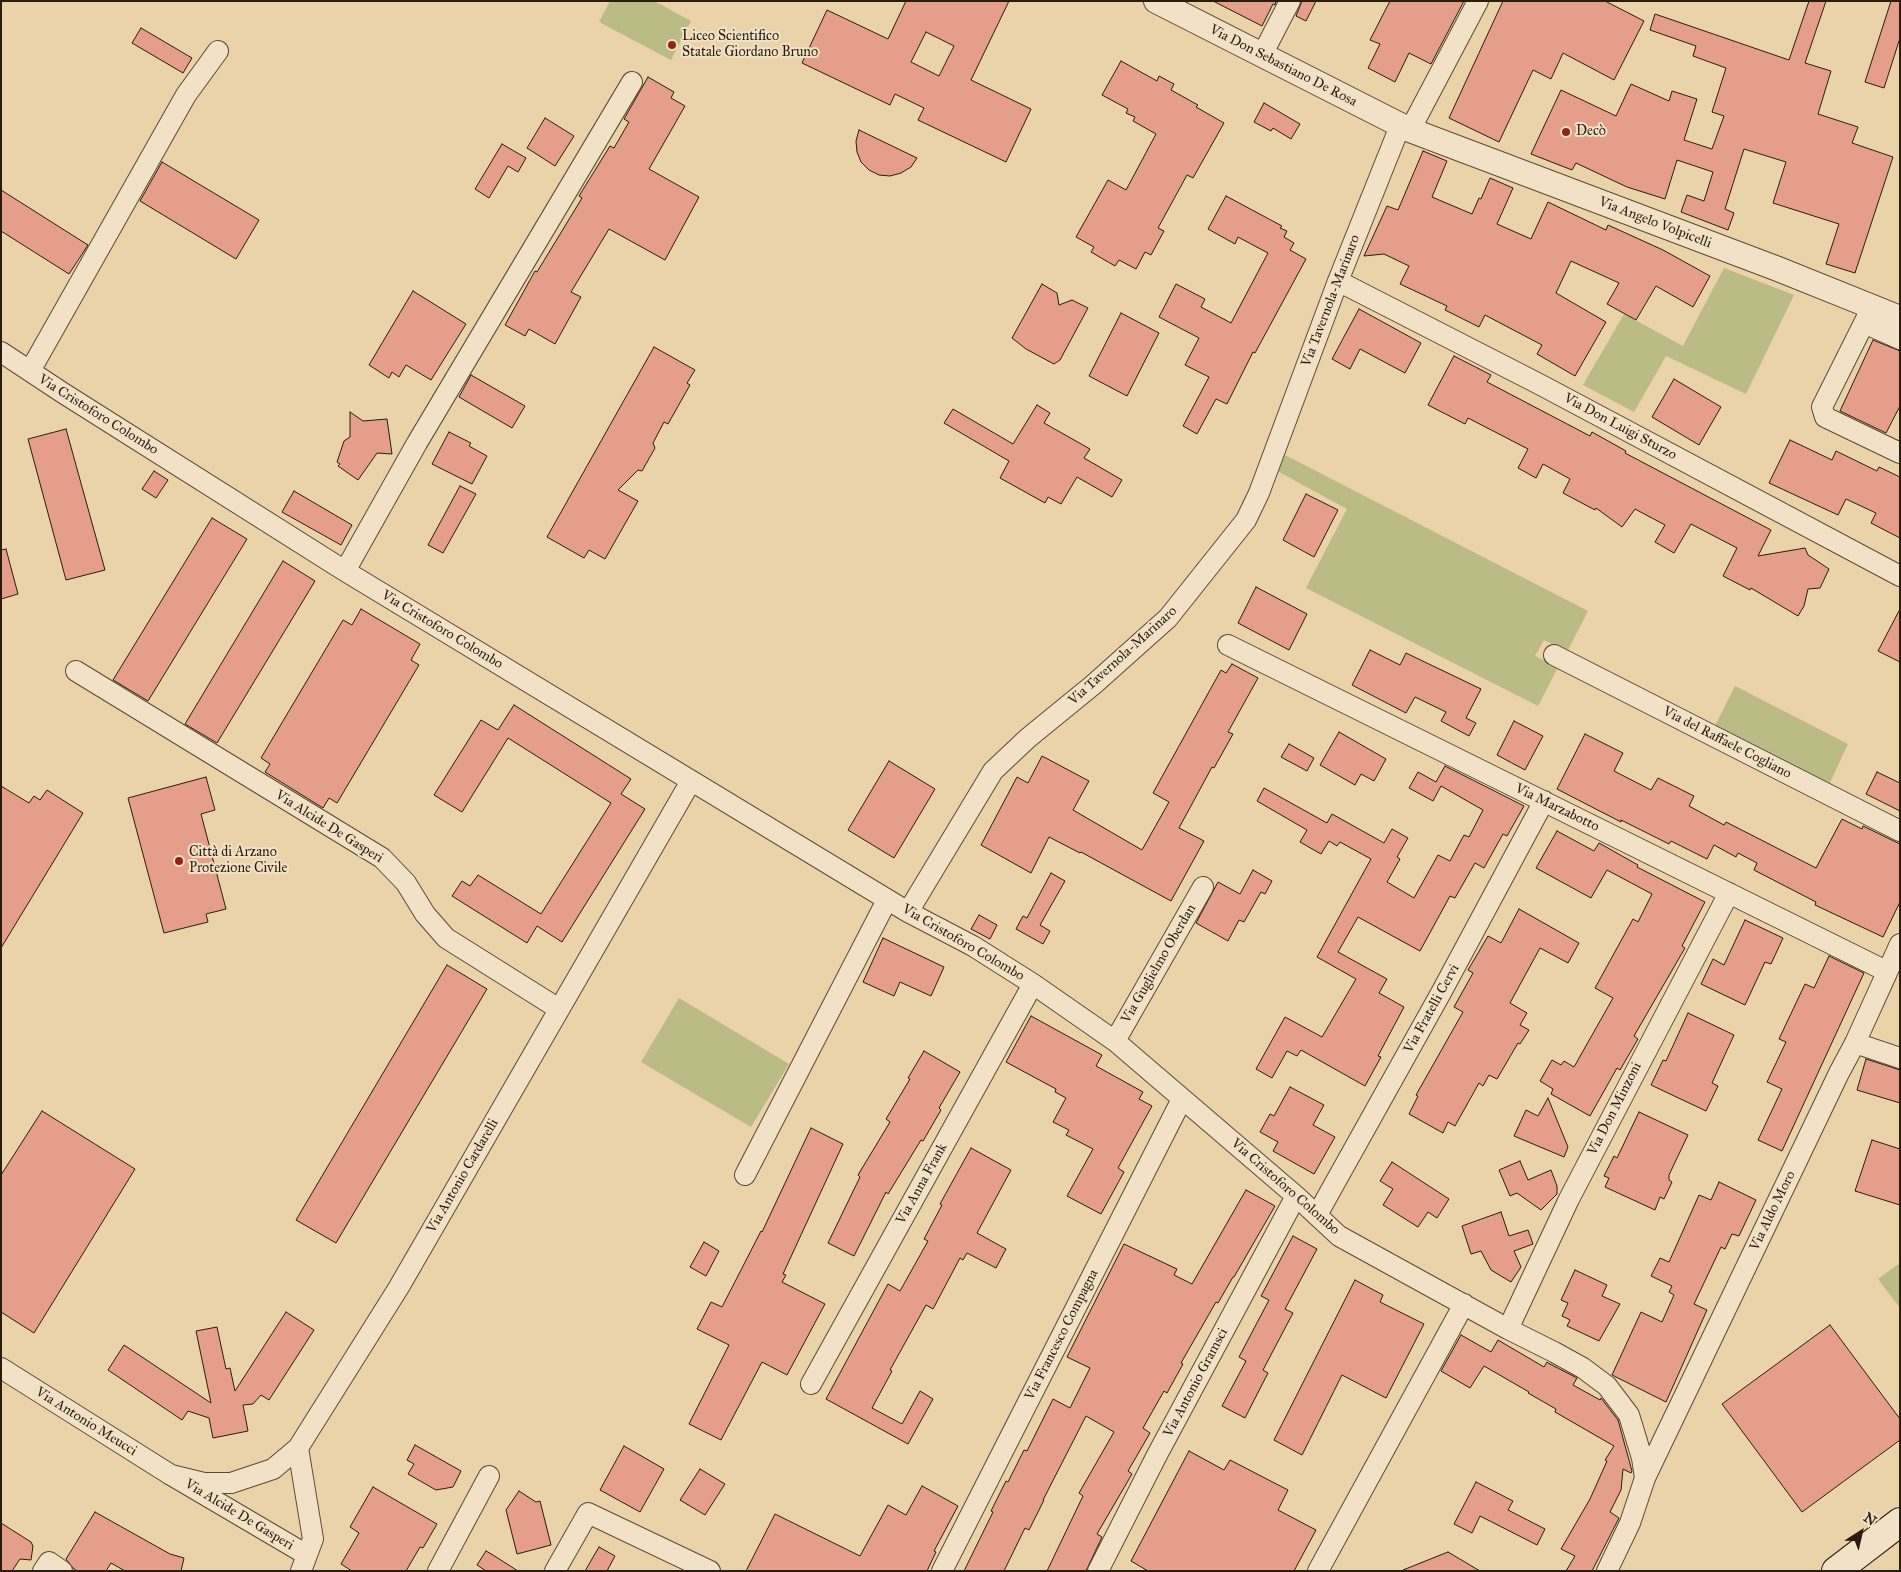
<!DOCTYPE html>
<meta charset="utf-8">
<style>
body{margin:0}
#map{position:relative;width:1901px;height:1572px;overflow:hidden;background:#ead2a9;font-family:"IM FELL Great Primer",serif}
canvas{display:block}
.frame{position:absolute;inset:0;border:2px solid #291d0f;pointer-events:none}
.north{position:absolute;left:1836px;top:1507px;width:50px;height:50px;-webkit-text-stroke:4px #f1e2c7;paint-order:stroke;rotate:35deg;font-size:14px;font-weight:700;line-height:20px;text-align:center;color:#291d0f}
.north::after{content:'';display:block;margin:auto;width:18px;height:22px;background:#291d0f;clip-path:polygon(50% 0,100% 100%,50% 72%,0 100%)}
</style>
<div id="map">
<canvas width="1901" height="1572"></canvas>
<div class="frame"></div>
<div class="north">N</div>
</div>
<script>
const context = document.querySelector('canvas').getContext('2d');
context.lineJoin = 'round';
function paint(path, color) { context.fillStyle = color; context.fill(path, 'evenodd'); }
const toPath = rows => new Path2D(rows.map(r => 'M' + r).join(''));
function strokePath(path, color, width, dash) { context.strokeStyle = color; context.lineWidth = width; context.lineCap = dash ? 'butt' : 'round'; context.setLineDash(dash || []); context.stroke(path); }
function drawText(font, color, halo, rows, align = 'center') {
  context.font = font + ' "IM FELL Great Primer",serif'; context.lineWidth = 4; context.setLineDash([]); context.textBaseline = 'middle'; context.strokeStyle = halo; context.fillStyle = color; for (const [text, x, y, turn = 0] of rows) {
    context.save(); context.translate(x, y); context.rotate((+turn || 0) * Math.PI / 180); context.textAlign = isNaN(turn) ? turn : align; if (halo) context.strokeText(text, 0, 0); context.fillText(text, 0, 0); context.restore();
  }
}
const green = toPath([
 [610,1,654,1,691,21,671,60,599,22],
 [1724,268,1794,295,1746,394,1666,356,1634,412,1583,385,1624,314,1683,346],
 [1285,455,1588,611,1567,652,1544,640,1535,656,1558,667,1538,706,1306,588,1347,509,1277,471],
 [1735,686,1848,744,1828,787,1714,728],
 [679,998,789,1064,751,1127,641,1062],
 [1900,1263,1900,1308,1878,1279]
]);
const building = toPath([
 [906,1,1009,1,971,80,1031,109,1006,162,918,120,924,108,895,94,890,105,802,63,827,10,888,39,906,1],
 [926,32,954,46,939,76,911,62,926,32],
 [1213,1,1276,1,1275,5,1273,4,1262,26,1213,1],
 [1302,1,1316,1,1306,21,1296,16,1302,1],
 [1390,1,1464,1,1431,64,1409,53,1395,82,1368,68,1380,44,1370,40,1390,1],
 [1503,1,1605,1,1644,21,1614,80,1563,53,1551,79,1533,70,1499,142,1449,118,1503,1],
 [1809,1,1826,1,1805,63,1831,71,1818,114,1858,127,1852,143,1893,157,1855,273,1826,264,1839,224,1773,203,1786,162,1744,149,1725,209,1734,213,1728,230,1681,212,1687,195,1704,201,1713,172,1677,160,1665,199,1627,187,1576,163,1572,170,1531,154,1561,90,1616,116,1631,84,1669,101,1672,91,1697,99,1684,140,1712,149,1724,116,1712,112,1726,68,1693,56,1696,46,1650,30,1655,14,1789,60,1809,1],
 [1891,1,1900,1,1900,38,1884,88,1865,82,1891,1],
 [141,28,192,58,183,73,132,43,141,28],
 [1121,61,1157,81,1159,76,1174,84,1171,90,1198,105,1196,107,1224,123,1193,178,1187,175,1158,228,1164,231,1151,255,1145,252,1136,269,1119,260,1115,266,1091,252,1094,247,1076,237,1108,180,1126,190,1156,134,1133,121,1135,117,1126,113,1128,109,1102,95,1121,61],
 [648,77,674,92,671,98,685,106,649,169,699,197,665,260,609,229,571,292,581,297,555,344,529,329,525,336,505,325,535,271,537,272,582,198,579,196,610,146,614,148,629,122,624,119,648,77],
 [1264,103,1300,124,1291,139,1273,128,1271,131,1254,122,1264,103],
 [545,118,574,136,555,166,527,148,545,118],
 [859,130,917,158,911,167,901,173,890,176,879,175,869,170,861,162,857,152,856,141,859,130],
 [502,144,526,158,518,172,508,166,489,198,475,189,502,144],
 [1423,151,1447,161,1432,197,1472,214,1479,198,1481,199,1490,178,1513,188,1497,224,1531,239,1548,202,1606,230,1608,225,1663,250,1710,276,1693,307,1656,286,1636,320,1607,304,1619,283,1571,261,1556,293,1606,322,1575,376,1537,354,1542,345,1485,315,1479,327,1445,310,1447,306,1400,284,1409,266,1384,254,1364,256,1387,206,1398,210,1423,151],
 [162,162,259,220,236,259,140,201,162,162],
 [1,190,88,245,69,274,1,231,1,190],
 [1226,196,1282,226,1280,228,1287,231,1284,237,1294,243,1290,250,1306,259,1255,353,1253,352,1227,404,1216,399,1197,434,1183,426,1209,377,1185,365,1199,338,1159,317,1176,284,1205,299,1201,307,1231,323,1268,253,1238,237,1235,244,1208,229,1226,196],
 [1042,284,1057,293,1059,305,1072,300,1088,308,1060,360,1054,364,1026,349,1012,338,1042,284],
 [413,291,466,324,431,380,406,365,399,377,392,372,389,378,369,365,413,291],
 [1359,309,1421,343,1405,373,1360,349,1350,369,1332,359,1359,309],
 [1121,313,1159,333,1127,396,1089,376,1121,313],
 [1873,340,1900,351,1900,406,1886,433,1840,411,1873,340],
 [654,347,695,370,687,383,690,385,668,424,664,422,653,443,655,448,642,471,638,470,618,490,638,501,605,559,589,550,584,558,547,537,654,347],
 [1454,356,1491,375,1487,382,1590,436,1592,432,1626,451,1625,453,1771,530,1758,556,1805,548,1808,555,1829,569,1820,588,1808,589,1804,606,1798,616,1751,588,1750,590,1723,576,1737,548,1691,524,1674,553,1655,542,1665,525,1635,509,1622,527,1596,508,1595,510,1563,493,1570,479,1543,464,1536,478,1518,468,1528,449,1468,418,1465,424,1428,405,1454,356],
 [471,375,525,406,512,428,459,397,471,375],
 [1674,379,1721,407,1699,445,1652,417,1674,379],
 [1037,405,1050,413,1044,423,1090,449,1084,458,1122,480,1112,497,1077,477,1061,504,1048,497,1045,503,1000,478,1009,461,944,423,953,409,1013,444,1037,405],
 [350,412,363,421,387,419,392,454,377,453,358,480,338,466,340,464,337,462,344,441,350,437,350,412],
 [66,429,105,570,66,580,28,439,66,429],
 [449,432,471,443,469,446,487,456,472,484,432,464,449,432],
 [1790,440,1832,460,1836,451,1877,471,1879,467,1900,477,1900,538,1871,523,1876,513,1846,499,1838,515,1769,483,1790,440],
 [154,471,168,480,156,498,142,489,154,471],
 [460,486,476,494,443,553,428,545,460,486],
 [294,491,352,525,341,545,282,512,294,491],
 [1306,494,1338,510,1314,557,1283,540,1306,494],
 [212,518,247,539,148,701,113,680,212,518],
 [6,549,18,594,1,599,1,550,6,549],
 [283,561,315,581,217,743,185,724,283,561],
 [1256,587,1307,614,1289,650,1238,623,1256,587],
 [361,609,420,644,411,660,419,665,337,803,329,798,323,808,265,772,270,764,261,758,343,620,352,625,361,609],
 [1900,609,1900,662,1878,651,1900,609],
 [1370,650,1400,665,1406,653,1481,689,1466,718,1476,723,1469,736,1441,721,1446,712,1415,697,1406,713,1352,685,1370,650],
 [1232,664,1258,678,1228,732,1233,734,1214,768,1212,767,1179,828,1204,841,1171,901,1081,852,1080,853,1049,837,1031,873,981,845,1017,777,1028,783,1042,756,1089,781,1073,810,1142,850,1169,802,1153,793,1221,670,1226,673,1232,664],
 [514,705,631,779,621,794,645,809,562,942,537,926,527,943,452,896,462,881,470,886,478,875,541,914,611,803,508,738,462,812,434,795,481,720,498,730,514,705],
 [1514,721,1543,736,1525,770,1497,755,1514,721],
 [1339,732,1386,759,1374,781,1361,774,1355,785,1320,765,1339,732],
 [1585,734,1623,753,1614,771,1651,790,1658,778,1694,796,1689,806,1724,825,1726,822,1816,868,1842,819,1862,829,1863,826,1900,844,1900,902,1883,937,1815,905,1816,902,1754,870,1757,863,1738,853,1736,857,1714,845,1707,859,1671,841,1669,844,1621,820,1621,822,1557,789,1585,734],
 [1289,744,1314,758,1307,771,1281,757,1289,744],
 [889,761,935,789,894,858,848,830,889,761],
 [1445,766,1524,806,1507,836,1503,834,1484,868,1475,863,1455,898,1450,896,1420,951,1358,917,1338,952,1387,979,1379,993,1404,1007,1378,1056,1381,1057,1365,1086,1301,1050,1297,1056,1287,1051,1272,1078,1256,1069,1285,1017,1322,1037,1356,979,1317,957,1371,859,1340,842,1337,846,1329,841,1321,854,1300,842,1307,830,1257,801,1264,788,1327,823,1332,814,1384,843,1392,829,1408,838,1397,857,1400,859,1387,882,1414,898,1438,855,1450,861,1464,835,1469,837,1483,810,1441,786,1433,801,1409,788,1418,772,1436,782,1445,766],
 [1877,772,1900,783,1900,811,1866,794,1877,772],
 [206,777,215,810,201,814,226,909,206,914,208,922,164,933,128,798,206,777],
 [1,786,29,803,34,796,40,800,47,790,83,813,1,948,1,786],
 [1557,831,1594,851,1599,843,1638,865,1637,867,1705,902,1682,946,1685,948,1634,1036,1638,1039,1620,1070,1617,1068,1590,1116,1551,1094,1553,1089,1540,1081,1552,1060,1561,1065,1564,1061,1574,1067,1613,998,1595,988,1633,919,1638,922,1652,894,1607,870,1591,898,1536,868,1557,831],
 [1253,870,1272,881,1265,894,1261,892,1244,922,1239,920,1228,941,1196,923,1218,882,1240,894,1253,870],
 [1051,873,1065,881,1040,925,1050,931,1043,944,1016,929,1023,916,1027,918,1051,873],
 [1519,909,1579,943,1568,963,1540,948,1510,1003,1527,1013,1520,1025,1529,1030,1520,1044,1518,1043,1497,1079,1489,1075,1483,1086,1479,1083,1455,1126,1448,1122,1443,1133,1409,1114,1418,1096,1416,1095,1463,1012,1454,1007,1473,973,1468,970,1488,936,1501,943,1519,909],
 [979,915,997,925,990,939,971,929,979,915],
 [1745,920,1783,938,1771,964,1765,962,1745,1005,1701,984,1713,959,1724,965,1745,920],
 [883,938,944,967,931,996,900,982,894,996,863,982,883,938],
 [1829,956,1864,973,1782,1151,1758,1140,1782,1089,1767,1082,1786,1042,1779,1039,1805,984,1814,988,1829,956],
 [447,965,487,989,336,1243,296,1220,447,965],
 [1688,1013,1734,1035,1712,1083,1718,1086,1706,1111,1651,1085,1663,1060,1666,1061,1688,1013],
 [1031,1016,1102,1055,1096,1066,1143,1092,1139,1099,1152,1106,1118,1168,1124,1172,1101,1214,1067,1196,1093,1149,1066,1135,1069,1130,1053,1122,1066,1098,1055,1092,1056,1089,1006,1062,1031,1016],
 [924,1051,960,1072,939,1108,941,1110,923,1141,921,1140,888,1194,886,1192,854,1256,828,1243,860,1177,858,1175,890,1122,886,1119,910,1079,908,1078,924,1051],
 [1866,1059,1900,1070,1900,1103,1857,1090,1866,1059],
 [1290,1087,1324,1105,1313,1125,1335,1137,1314,1174,1273,1151,1278,1142,1260,1132,1270,1114,1274,1116,1290,1087],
 [1548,1098,1568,1147,1564,1157,1514,1136,1526,1110,1538,1116,1548,1098],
 [42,1111,135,1169,34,1333,1,1312,1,1175,42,1111],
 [1639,1112,1688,1135,1669,1175,1669,1180,1672,1182,1664,1199,1660,1197,1655,1210,1605,1187,1609,1178,1604,1176,1614,1156,1617,1158,1639,1112],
 [811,1128,843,1144,783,1274,786,1275,782,1282,825,1304,787,1375,762,1362,721,1440,689,1424,729,1345,697,1329,711,1302,722,1307,761,1231,762,1232,811,1128],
 [1872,1140,1900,1149,1900,1205,1855,1191,1872,1140],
 [971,1148,1011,1170,977,1233,1006,1249,996,1268,967,1253,963,1260,960,1258,933,1309,926,1305,890,1370,892,1371,872,1408,902,1424,920,1391,933,1399,908,1444,826,1399,888,1284,900,1291,928,1241,924,1239,942,1205,940,1204,971,1148],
 [1520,1161,1528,1180,1551,1170,1557,1186,1557,1194,1541,1210,1517,1193,1510,1196,1499,1170,1520,1161],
 [1392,1162,1449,1199,1437,1218,1428,1212,1418,1227,1383,1205,1393,1189,1380,1181,1392,1162],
 [1719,1182,1756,1200,1739,1236,1732,1234,1725,1249,1721,1247,1694,1304,1707,1310,1666,1402,1612,1375,1641,1312,1662,1322,1674,1295,1669,1292,1672,1286,1651,1276,1660,1258,1669,1262,1699,1195,1711,1200,1719,1182],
 [1246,1190,1275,1206,1234,1277,1233,1277,1218,1303,1216,1302,1181,1363,1183,1364,1167,1393,1164,1391,1143,1428,1150,1433,1128,1471,1132,1474,1097,1534,1102,1537,1086,1571,1047,1571,1083,1496,1079,1493,1114,1432,1086,1416,1043,1500,1044,1500,1029,1530,1025,1528,1004,1571,964,1571,993,1512,991,1511,1006,1481,1008,1482,1024,1450,1027,1451,1053,1399,1070,1408,1090,1368,1067,1357,1124,1244,1177,1269,1174,1275,1192,1284,1246,1190],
 [1501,1212,1509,1236,1528,1230,1533,1244,1514,1251,1521,1267,1511,1282,1491,1270,1481,1251,1471,1254,1462,1226,1501,1212],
 [1293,1236,1317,1249,1285,1309,1293,1313,1263,1370,1268,1373,1245,1418,1222,1406,1246,1361,1239,1357,1269,1300,1261,1296,1293,1236],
 [704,1242,719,1251,706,1276,690,1267,704,1242],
 [1575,1270,1607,1285,1602,1296,1620,1304,1599,1341,1567,1326,1570,1320,1562,1316,1568,1303,1561,1300,1575,1270],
 [1355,1280,1383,1295,1380,1302,1424,1324,1386,1398,1342,1375,1302,1455,1274,1440,1355,1280],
 [286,1312,314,1330,269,1400,261,1395,253,1404,243,1405,248,1431,213,1438,209,1418,188,1411,182,1420,108,1370,124,1345,211,1403,196,1331,217,1327,226,1369,230,1368,235,1391,286,1312],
 [1830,1325,1900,1419,1900,1440,1802,1512,1722,1404,1830,1325],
 [1461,1335,1491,1352,1498,1340,1544,1367,1547,1362,1548,1363,1577,1378,1573,1385,1600,1400,1601,1398,1618,1420,1632,1471,1631,1473,1623,1469,1621,1490,1610,1512,1619,1518,1592,1571,1566,1571,1575,1556,1561,1549,1590,1499,1607,1461,1605,1460,1614,1446,1555,1412,1556,1409,1528,1393,1529,1392,1484,1366,1470,1388,1441,1371,1461,1335],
 [415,1445,461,1471,453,1487,436,1490,408,1474,414,1464,407,1460,415,1445],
 [624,1446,664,1469,640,1512,600,1490,624,1446],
 [1189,1451,1224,1470,1230,1460,1288,1490,1278,1510,1316,1530,1294,1571,1148,1571,1131,1561,1189,1451],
 [700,1469,725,1484,705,1515,680,1500,700,1469],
 [1476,1482,1513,1501,1508,1510,1545,1529,1537,1545,1480,1516,1472,1533,1454,1524,1476,1482],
 [922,1486,958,1506,934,1551,936,1552,927,1571,746,1571,775,1514,860,1556,888,1505,906,1515,922,1486],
 [373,1487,437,1524,423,1548,420,1547,406,1571,352,1571,341,1564,359,1533,350,1527,373,1487],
 [519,1491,536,1502,540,1501,551,1545,517,1554,506,1510,519,1491],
 [95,1512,170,1554,184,1558,181,1571,125,1571,111,1563,106,1571,77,1571,73,1568,66,1559,95,1512],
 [1,1523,31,1542,33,1546,31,1560,20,1559,12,1571,1,1571,1,1523],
 [599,1547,615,1556,607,1571,585,1571,599,1547],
 [486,1551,493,1555,518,1571,486,1571,477,1565,486,1551],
 [1448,1552,1480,1571,1403,1571,1403,1570,1448,1552]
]);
const minor = toPath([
 [1262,55,1290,1],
 [1410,130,1478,1],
 [1338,281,1541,385,1900,576],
 [1872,307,1822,407,1825,417,1900,453],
 [1864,323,1900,339],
 [1,352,63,393,345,571,908,912,973,946,1033,984,1115,1041,1296,1196,1339,1236,1508,1329,1554,1352,1583,1368,1607,1386,1629,1415,1642,1458,1645,1478,1630,1523,1607,1571],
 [30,371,186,95,218,51],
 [345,571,417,443,632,82],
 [1228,645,1886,971],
 [1554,655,1900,831],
 [76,671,382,858,406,883,425,914,446,938,559,1009],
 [908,912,993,771,1028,738,1093,685,1168,618,1246,520,1259,493,1338,281,1400,126],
 [1115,1041,1203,887],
 [1855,1043,1900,1058],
 [745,1175,887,900],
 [1317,1215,1442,991,1544,801],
 [1508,1329,1569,1199,1729,893],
 [1,1368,171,1475,307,1555],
 [811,1384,1033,984],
 [298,1448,313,1539,301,1571],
 [171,1475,204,1483,231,1483,273,1469,298,1448,399,1287,691,781],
 [1645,1478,1839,1073,1855,1043,1900,944],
 [43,1571,49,1562,62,1571],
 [438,1571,489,1476],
 [555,1571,588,1513,710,1571],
 [942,1571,1182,1099],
 [1098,1571,1157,1455,1296,1196],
 [1318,1571,1464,1304]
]);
const tertiary = toPath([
 [1156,1,1410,130,1778,269,1900,318]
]);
const secondary = toPath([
 [1836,1571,1900,1522]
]);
const markers = [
 [672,45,5,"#8f2418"],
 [1566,132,5,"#8f2418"],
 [179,861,5,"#8f2418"]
];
const poiNames = [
 ["Liceo Scientifico",682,37],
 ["Statale Giordano Bruno",682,53],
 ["Decò",1576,132],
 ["Città di Arzano",189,853],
 ["Protezione Civile",189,869]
];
const streetNames = [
 ["Via Don Sebastiano De Rosa",1283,66,27],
 ["Via Angelo Volpicelli",1655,223,21],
 ["Via Tavernola-Marinaro",1331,301,-69],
 ["Via Cristoforo Colombo",98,415,32],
 ["Via Don Luigi Sturzo",1620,427,28],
 ["Via Cristoforo Colombo",442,630,31],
 ["Via Tavernola-Marinaro",1123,656,-42],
 ["Via del Raffaele Cogliano",1727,743,27],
 ["Via Marzabotto",1557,808,26],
 ["Via Alcide De Gasperi",329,827,32],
 ["Via Cristoforo Colombo",963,943,30],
 ["Via Guglielmo Oberdan",1159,964,-60],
 ["Via Fratelli Cervi",1432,1009,-61],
 ["Via Don Minzoni",1615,1109,-63],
 ["Via Antonio Cardarelli",463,1176,-60],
 ["Via Anna Frank",922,1184,-61],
 ["Via Cristoforo Colombo",1285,1187,41],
 ["Via Aldo Moro",1773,1211,-64],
 ["Via Francesco Compagna",1062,1335,-63],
 ["Via Antonio Gramsci",1196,1383,-62],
 ["Via Antonio Meucci",86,1422,32],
 ["Via Alcide De Gasperi",239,1515,31]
];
paint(green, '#bbbb85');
paint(building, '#e59e89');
strokePath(building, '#291d0f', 1);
strokePath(minor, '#594a36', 22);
strokePath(tertiary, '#594a36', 26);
strokePath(secondary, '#291d0f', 30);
strokePath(minor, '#f1e2c7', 20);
strokePath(tertiary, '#f1e2c7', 24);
strokePath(secondary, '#f1e2c7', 28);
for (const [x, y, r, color] of markers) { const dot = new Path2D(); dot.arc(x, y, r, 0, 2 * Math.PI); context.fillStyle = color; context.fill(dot); strokePath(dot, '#f1e2c7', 2); }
drawText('14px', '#291d0f', '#f1e2c7', poiNames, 'left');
drawText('14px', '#291d0f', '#f1e2c7', streetNames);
</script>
